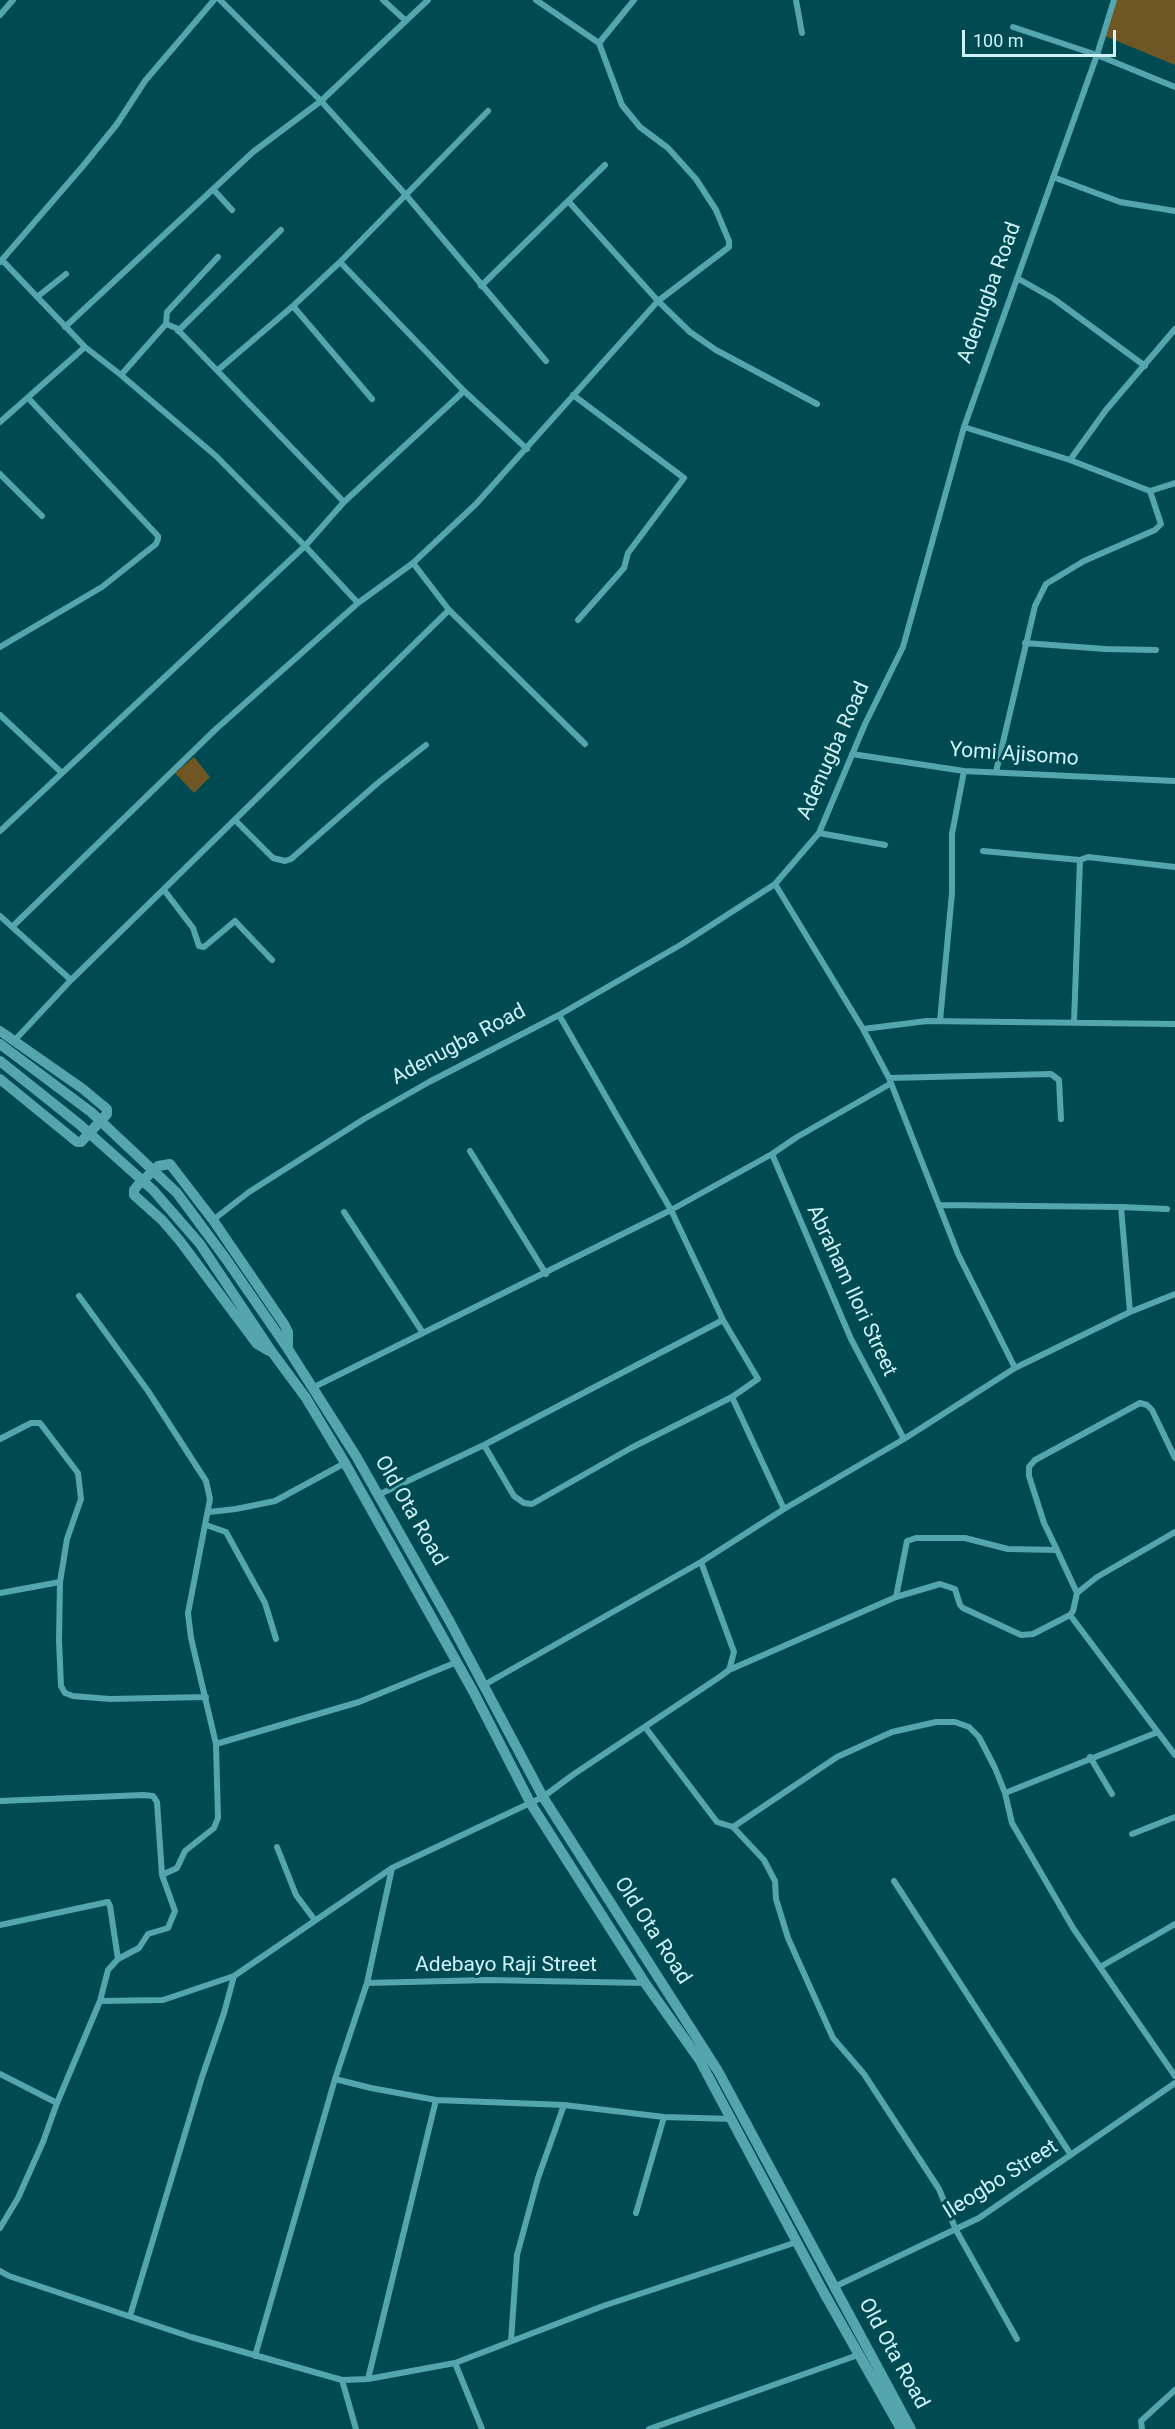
<!DOCTYPE html>
<style>
body{margin:0}
#map{position:relative;width:1175px;height:2429px;overflow:hidden;background:#004b52;font-family:Roboto,sans-serif}
canvas{display:block}
.scale{position:absolute;left:962px;top:30px;width:154px;height:27px;box-sizing:border-box;border:3px solid #cdf3f8;border-top:0;padding-left:8px;font-size:18px;line-height:21px;white-space:nowrap;color:#cdf3f8;-webkit-text-stroke:4px #004b52;paint-order:stroke}
</style>
<div id="map">
<canvas width="1175" height="2429"></canvas>
<div class="scale">100 m</div>
</div>
<script>
const context = document.querySelector('canvas').getContext('2d');
context.lineJoin = 'round';
function paint(path, color) { context.fillStyle = color; context.fill(path, 'evenodd'); }
const toPath = rows => new Path2D(rows.map(r => 'M' + r).join(''));
function strokePath(path, color, width, dash) { context.strokeStyle = color; context.lineWidth = width; context.lineCap = dash ? 'butt' : 'round'; context.setLineDash(dash || []); context.stroke(path); }
function drawText(font, color, halo, rows, align = 'center') {
  context.font = font + ' Roboto,sans-serif'; context.lineWidth = 6; context.setLineDash([]); context.textBaseline = 'middle'; context.strokeStyle = halo; context.fillStyle = color; for (const [text, x, y, turn = 0] of rows) {
    context.save(); context.translate(x, y); context.rotate((+turn || 0) * Math.PI / 180); context.textAlign = isNaN(turn) ? turn : align; if (halo) context.strokeText(text, 0, 0); context.fillText(text, 0, 0); context.restore();
  }
}
const green = toPath([
 [1116,0,1175,0,1175,65,1105,36],
 [194,757,210,777,194,793,175,773]
]);
const minor = toPath([
 [220,0,321,101,405,194,546,361],
 [383,0,405,20],
 [796,0,802,33],
 [0,15,13,0],
 [1013,27,1097,55,1175,87],
 [599,43,634,0],
 [1053,177,1120,202,1175,211],
 [213,189,232,210],
 [569,202,658,301,690,332,716,350,817,404],
 [2,260,85,347,121,375,216,456,305,546,358,603],
 [0,262,83,166,117,124,145,81,214,0],
 [340,262,464,391,527,449],
 [1017,278,1054,299,1145,366],
 [481,286,605,165],
 [37,297,66,274],
 [293,306,372,399],
 [166,324,167,312,218,257],
 [65,327,253,152,321,101,428,0],
 [178,331,281,230],
 [218,370,293,306,340,262,488,111],
 [121,375,166,324,176,328,344,502],
 [573,395,684,478,628,553,624,568,578,620],
 [0,422,85,347],
 [964,427,1070,460,1150,491,1175,483],
 [1070,460,1106,410,1175,329],
 [0,474,42,516],
 [413,563,449,610,585,744],
 [1025,643,1105,649,1156,650],
 [0,647,102,587,156,544,158,539,158,536,29,399],
 [0,715,62,773],
 [852,754,964,771,1175,781],
 [996,772,1035,606,1046,584,1084,561,1155,530,1161,524,1150,491],
 [236,821,273,858,285,861,291,859,379,782,426,745],
 [0,831,305,546,344,502,464,391],
 [819,833,885,845],
 [983,851,1080,860,1088,857,1175,867],
 [775,884,863,1029,889,1078,958,1254,1015,1368],
 [164,890,193,928,199,946,204,947,235,921,272,960],
 [0,916,71,980],
 [12,927,216,729,358,603,413,563,476,504,658,301,729,247,729,241,716,210,696,179,668,148,640,127,622,105,599,43,536,0],
 [940,1021,952,893,952,834,964,771],
 [1074,1022,1080,860],
 [863,1029,927,1021,1175,1024],
 [14,1041,71,980,449,610],
 [889,1078,1051,1074,1059,1080,1061,1119],
 [470,1151,546,1274],
 [772,1154,851,1339,904,1439],
 [939,1205,1121,1207,1130,1312],
 [1121,1207,1167,1209],
 [344,1212,423,1333],
 [213,1220,249,1192,364,1119,429,1082,559,1015,682,944,775,884,819,833,865,724,903,647,964,427,1097,55,1114,0],
 [79,1296,148,1391,206,1481,210,1499,188,1613,191,1638,216,1744,218,1818,214,1828,185,1851,177,1868,162,1875,175,1911,168,1928,148,1934,139,1948,118,1959],
 [312,1388,671,1210,772,1154,797,1137,890,1084],
 [732,1397,784,1509],
 [0,1439,31,1423,40,1423,78,1473,81,1499,67,1539,60,1582,59,1640,61,1686,65,1693,73,1696,110,1699,206,1697],
 [484,1445,514,1496,524,1503,532,1504,631,1448,732,1397,758,1379,723,1320,671,1210,559,1015],
 [378,1495,484,1445,723,1320],
 [209,1512,236,1509,275,1501,345,1463],
 [206,1525,226,1532,265,1603,276,1639],
 [1175,1532,1097,1577,1077,1593,1073,1611,1070,1615,1175,1755],
 [1057,1550,1044,1523,1029,1476,1029,1467,1035,1460,1140,1403,1147,1405,1152,1410,1175,1458],
 [0,1593,60,1582],
 [896,1597,907,1541,916,1538,965,1538,1008,1549,1057,1550,1077,1593],
 [729,1670,896,1597,940,1584,955,1589,960,1605,963,1608,1021,1635,1033,1634,1070,1615],
 [484,1685,701,1562,784,1509,904,1439,1015,1368,1130,1312,1175,1294],
 [645,1727,717,1822,733,1827,764,1860,775,1881,776,1899,788,1938,833,2038,864,2074,939,2189,956,2230,1017,2339],
 [216,1744,359,1702,457,1662],
 [1090,1757,1112,1794],
 [1005,1793,1158,1732],
 [0,1801,143,1795,153,1796,157,1802,162,1875],
 [733,1827,837,1757,892,1732,936,1722,955,1722,969,1727,979,1737,995,1768,1005,1793,1012,1823,1073,1928,1175,2076],
 [1132,1834,1175,1817],
 [277,1847,296,1895,314,1919],
 [894,1881,1071,2155],
 [0,1925,108,1902,110,1906,118,1959,108,1970,100,2001,57,2103,43,2142,18,2198,0,2228],
 [1100,1967,1175,1924],
 [367,1983,487,1980,645,1983],
 [100,2001,163,2000,234,1976,392,1868,543,1797,574,1774,721,1676,729,1670,734,1652,701,1562],
 [0,2074,57,2103],
 [335,2079,371,2088,436,2100,564,2105,664,2117,732,2119],
 [636,2213,664,2117],
 [0,2271,9,2276,191,2337,342,2380,368,2379,455,2363,603,2306,797,2242],
 [834,2287,979,2218,1175,2083],
 [130,2316,202,2077,224,2013,234,1976],
 [511,2341,517,2255,538,2178,564,2105],
 [255,2356,335,2079,367,1983,392,1868],
 [455,2363,482,2429],
 [368,2379,436,2100],
 [342,2380,356,2429],
 [649,2429,858,2355],
 [1142,2429,1141,2421,1175,2390]
]);
const tertiary = toPath([
 [0,1031,83,1089,107,1109,107,1114,81,1142,77,1142,0,1079],
 [0,1044,91,1112,177,1193,226,1259,288,1349,356,1456,450,1622,543,1797,718,2071,911,2429],
 [0,1061,79,1124,153,1190,200,1244,272,1352,306,1398,345,1463,473,1691,531,1804,645,1983,699,2059,824,2293,901,2429],
 [269,1351,257,1344,180,1241,162,1220,134,1195,134,1190,138,1185,158,1166,170,1164,213,1220,284,1324,288,1332,288,1349]
]);
const streetNames = [
 ["Adenugba Road",990,293,-70],
 ["Adenugba Road",834,751,-66],
 ["Yomi Ajisomo",1014,755,4],
 ["Adenugba Road",459,1045,-28],
 ["Abraham Ilori Street",851,1291,65],
 ["Old Ota Road",410,1511,60],
 ["Old Ota Road",652,1931,57],
 ["Adebayo Raji Street",506,1966],
 ["Ileogbo Street",1001,2180,-32],
 ["Old Ota Road",893,2354,61]
];
paint(green, '#6e5725');
strokePath(minor, '#54a5ae', 6);
strokePath(tertiary, '#54a5ae', 10);
drawText('21px', '#cdf3f8', '#004b52', streetNames);
</script>
